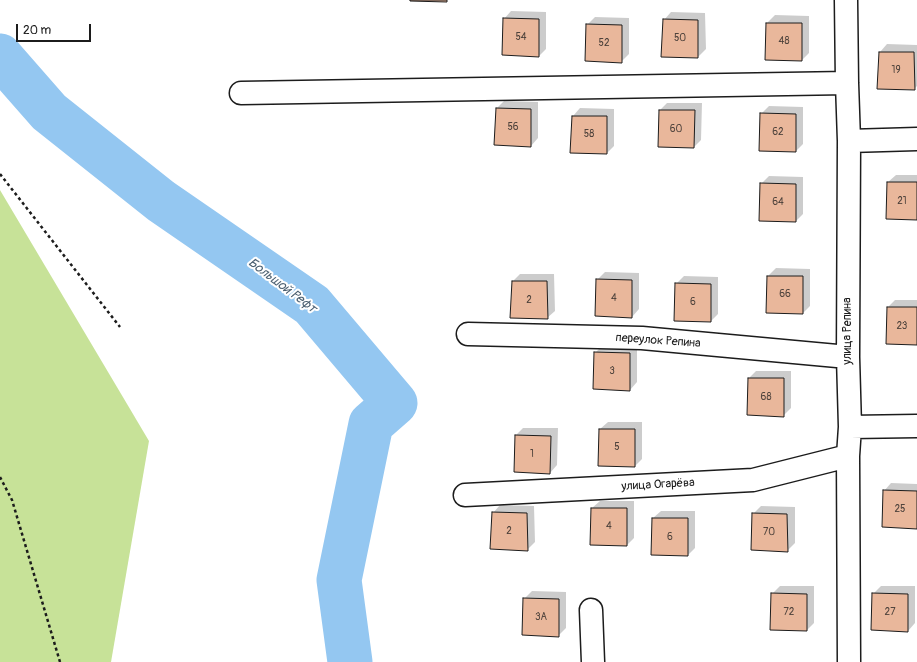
<!DOCTYPE html>
<meta charset="utf-8">
<style>
body{margin:0}
#map{position:relative;width:917px;height:662px;overflow:hidden;background:#fff;font-family:Pangolin,sans-serif}
canvas{display:block}
.scale{position:absolute;left:16px;top:24px;width:75px;height:18px;box-sizing:border-box;border:2px solid #1c1c1c;border-top:0;padding-left:5px;font-size:12px;line-height:14px;white-space:nowrap;color:#1c1c1c;-webkit-text-stroke:3px #fff;paint-order:stroke}
</style>
<div id="map">
<canvas width="917" height="662"></canvas>
<div class="scale">20 m</div>
</div>
<script>
const context = document.querySelector('canvas').getContext('2d');
context.lineJoin = 'round';
function paint(path, color) { context.fillStyle = color; context.fill(path, 'evenodd'); }
const toPath = rows => new Path2D(rows.map(r => 'M' + r).join(''));
function strokePath(path, color, width, dash) { context.strokeStyle = color; context.lineWidth = width; context.lineCap = dash ? 'butt' : 'round'; context.setLineDash(dash || []); context.stroke(path); }
function drawText(font, color, halo, rows, align = 'center') {
  context.font = font + ' Pangolin,sans-serif'; context.lineWidth = 4; context.setLineDash([]); context.textBaseline = 'middle'; context.strokeStyle = halo; context.fillStyle = color; for (const [text, x, y, turn = 0] of rows) {
    context.save(); context.translate(x, y); context.rotate((+turn || 0) * Math.PI / 180); context.textAlign = isNaN(turn) ? turn : align; if (halo) context.strokeText(text, 0, 0); context.fillText(text, 0, 0); context.restore();
  }
}
const green = toPath([
 [0,190,149,441,111,662,0,662]
]);
const shadow = toPath([
 [511,11,546,12,546,49,539,56,504,19],
 [671,12,705,13,706,49,698,57,662,56,664,20],
 [775,15,809,16,809,53,802,60,766,59,767,23],
 [595,17,629,18,629,54,621,62,587,25],
 [887,44,917,45,917,86,914,89,878,88,880,52],
 [504,101,538,102,538,138,531,146,496,109],
 [667,103,702,103,701,140,694,147,659,146,660,110],
 [769,106,803,107,803,144,796,151,761,114],
 [580,108,614,109,614,146,607,153,571,152,573,116],
 [896,175,917,175,917,219,888,182],
 [769,176,803,177,803,214,796,221,761,184],
 [776,268,810,269,810,306,803,313,767,312,768,276],
 [605,272,639,273,639,309,632,317,597,280],
 [520,274,554,274,555,311,547,318,513,281],
 [684,276,718,277,718,314,711,321,676,284],
 [895,300,917,300,917,344,888,307],
 [603,345,637,346,637,382,630,390,595,353],
 [756,371,791,371,791,408,783,416,749,378],
 [608,422,642,422,642,459,635,466,600,429],
 [523,428,558,428,557,465,550,473,516,435],
 [891,483,917,484,917,528,884,491],
 [600,501,634,501,634,538,627,545,592,508],
 [500,505,534,506,535,542,527,550,493,513],
 [761,506,795,507,795,543,787,551,753,514],
 [661,511,695,511,695,548,688,555,653,518],
 [780,586,814,586,814,623,807,630,772,594],
 [881,586,915,586,915,623,908,631,873,594],
 [532,591,566,592,566,628,558,636,524,599]
]);
const river = toPath([
 [0,56,49,112,161,201,312,305,395,403,371,424,339,580,350,662]
]);
const building = toPath([
 [410,0,447,0,447,2,410,1,410,0],
 [503,18,539,19,539,57,502,55,503,18],
 [663,19,698,20,698,58,661,57,663,19],
 [766,23,802,23,802,61,765,60,766,23],
 [586,24,622,25,622,63,585,61,586,24],
 [879,52,914,52,915,90,877,89,879,52],
 [496,108,531,109,531,147,494,145,496,108],
 [659,110,695,110,694,148,658,147,659,110],
 [760,113,796,114,796,152,759,151,760,113],
 [572,116,607,116,607,154,570,153,572,116],
 [887,182,917,182,917,220,886,219,887,182],
 [760,183,796,184,796,222,759,221,760,183],
 [767,276,803,276,803,314,766,313,767,276],
 [596,279,632,280,632,318,595,316,596,279],
 [512,281,547,281,548,319,510,318,512,281],
 [675,283,711,284,711,322,674,321,675,283],
 [887,307,917,307,917,345,886,344,887,307],
 [594,352,630,353,630,391,593,389,594,352],
 [748,378,784,378,784,417,747,415,748,378],
 [599,429,635,429,635,467,598,466,599,429],
 [515,435,551,436,550,474,514,472,515,435],
 [883,490,917,491,917,529,882,527,883,490],
 [591,508,627,508,627,546,590,545,591,508],
 [492,512,527,513,528,551,490,549,492,512],
 [752,513,787,514,788,552,751,550,752,513],
 [652,518,688,518,688,556,651,555,652,518],
 [771,593,807,594,807,631,770,630,771,593],
 [872,593,908,594,908,632,871,630,872,593],
 [523,598,559,599,559,637,522,635,523,598]
]);
const path = toPath([
 [0,174,120,327],
 [0,477,12,500,60,662]
]);
const minor = toPath([
 [846,0,847,83,849,141,848,357,850,427,848,456,849,662],
 [241,93,847,83],
 [849,141,917,139],
 [468,334,642,338,848,357],
 [850,427,917,426],
 [465,495,753,480,848,456],
 [591,610,593,662]
]);
const numberNames = [
 ["54",521,37],
 ["50",680,38],
 ["48",784,41],
 ["52",604,43],
 ["19",896,70],
 ["56",513,127],
 ["60",676,129],
 ["62",778,132],
 ["58",589,134],
 ["21",902,201],
 ["64",778,202],
 ["66",785,294],
 ["4",614,298],
 ["2",529,300],
 ["6",693,302],
 ["23",902,326],
 ["3",612,371],
 ["68",766,397],
 ["5",617,447],
 ["1",532,454],
 ["25",900,509],
 ["4",609,526],
 ["2",509,531],
 ["70",769,532],
 ["6",670,537],
 ["72",789,612],
 ["27",890,612],
 ["3А",541,617]
];
const streetNames = [
 ["улица Репина",848,331,-90],
 ["переулок Репина",658,341,4],
 ["улица Огарёва",658,485,-3]
];
const waterNames = [
 ["Большой Рефт",282,286,37]
];
paint(green, '#c7e298');
paint(shadow, '#0003');
strokePath(river, '#94c7f1', 45);
paint(building, '#e9b79b');
strokePath(building, '#1c1c1c', 1);
strokePath(minor, '#1c1c1c', 25);
strokePath(path, '#1c1c1c', 2.5, [3, 3]);
strokePath(minor, '#fff', 22);
drawText('10px', '#4f433c', null, numberNames);
drawText('12px', '#1c1c1c', '#fff', streetNames);
drawText('italic 13px', '#4c6071', '#fff', waterNames);
</script>
